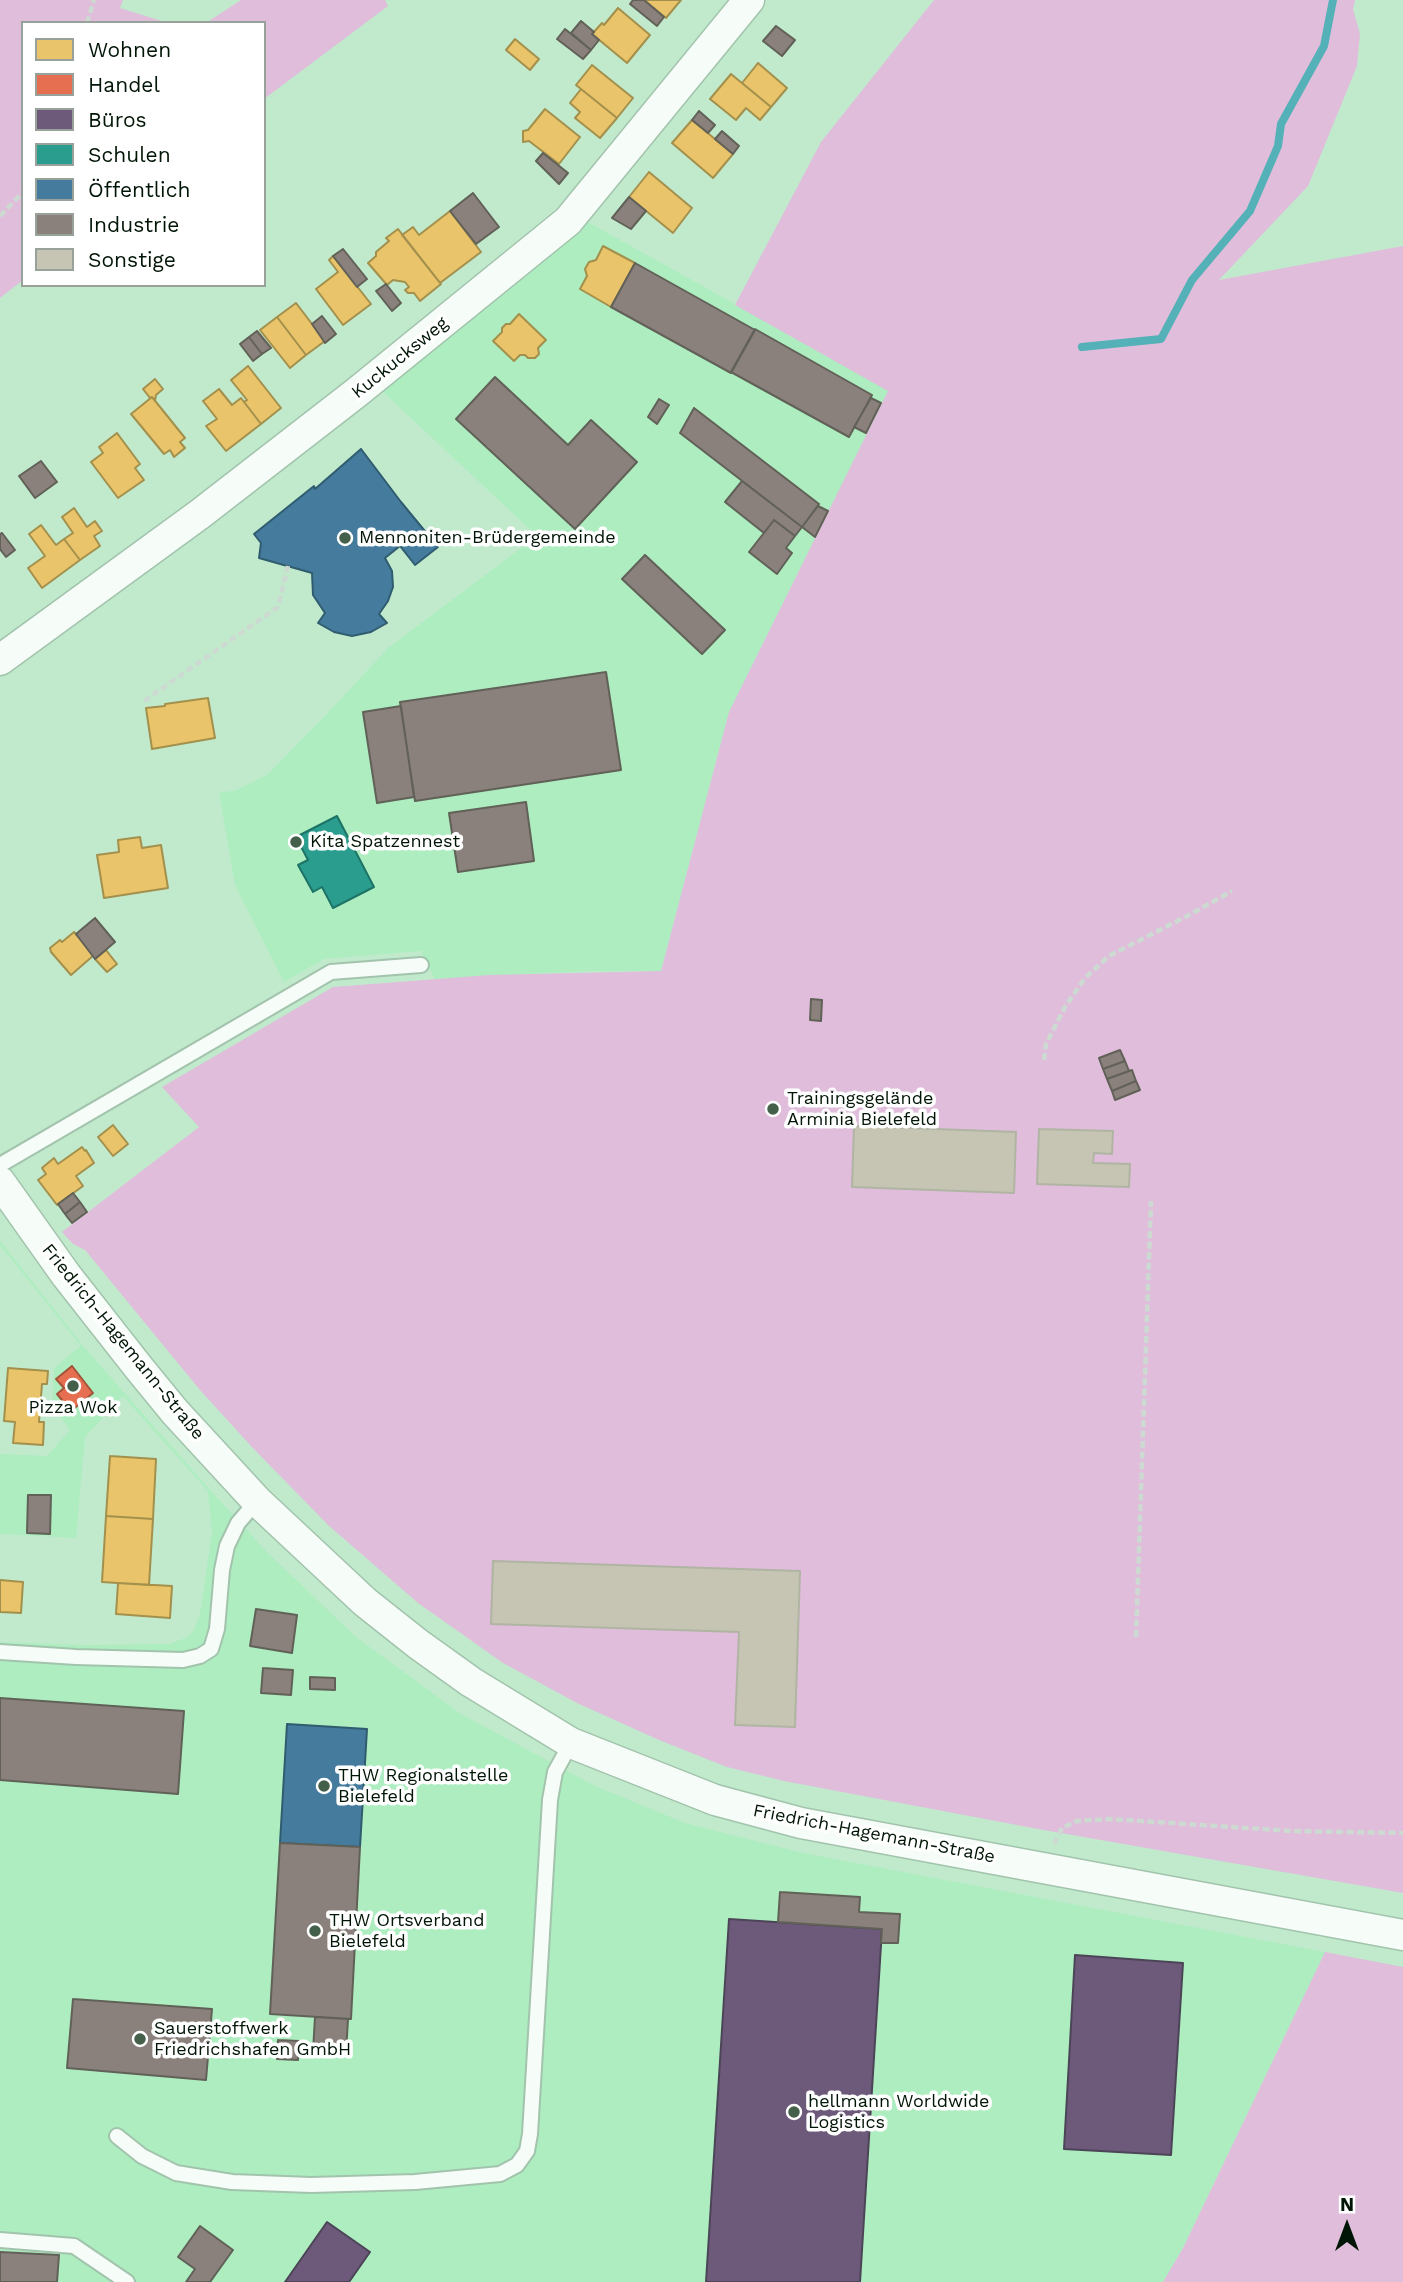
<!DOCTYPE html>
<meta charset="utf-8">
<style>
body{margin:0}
#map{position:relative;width:1403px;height:2282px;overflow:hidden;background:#c1eacd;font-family:"Work Sans",sans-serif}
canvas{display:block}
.legend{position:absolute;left:21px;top:21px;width:245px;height:266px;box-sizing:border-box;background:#fff;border:2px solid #99a19b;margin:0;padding:9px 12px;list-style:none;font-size:21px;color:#001505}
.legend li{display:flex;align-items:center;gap:14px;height:35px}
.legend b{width:35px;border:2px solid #99a19b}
.north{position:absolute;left:1312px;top:2191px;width:70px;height:70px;-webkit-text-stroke:5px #fff;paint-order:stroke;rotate:0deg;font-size:19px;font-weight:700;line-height:28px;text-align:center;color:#001505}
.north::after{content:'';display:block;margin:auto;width:24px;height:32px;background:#001505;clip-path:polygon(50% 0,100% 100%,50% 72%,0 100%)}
</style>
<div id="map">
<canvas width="1403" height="2282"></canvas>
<ul class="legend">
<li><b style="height:19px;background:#e9c46a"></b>Wohnen</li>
<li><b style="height:19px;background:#e76f51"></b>Handel</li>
<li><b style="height:19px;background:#6d597a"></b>Büros</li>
<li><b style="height:19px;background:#2a9d8f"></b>Schulen</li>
<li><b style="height:19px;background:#457b9d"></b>Öffentlich</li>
<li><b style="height:19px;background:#8a817c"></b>Industrie</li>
<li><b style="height:19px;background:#c6c5b3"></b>Sonstige</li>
</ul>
<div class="north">N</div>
</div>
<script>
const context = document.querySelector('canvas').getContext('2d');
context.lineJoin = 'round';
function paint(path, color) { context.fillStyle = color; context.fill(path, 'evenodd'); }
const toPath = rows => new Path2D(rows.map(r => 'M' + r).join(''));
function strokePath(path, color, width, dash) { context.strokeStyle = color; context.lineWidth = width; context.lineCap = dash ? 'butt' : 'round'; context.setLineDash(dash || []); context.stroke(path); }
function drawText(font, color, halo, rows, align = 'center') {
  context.font = font + ' "Work Sans",sans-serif'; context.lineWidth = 7; context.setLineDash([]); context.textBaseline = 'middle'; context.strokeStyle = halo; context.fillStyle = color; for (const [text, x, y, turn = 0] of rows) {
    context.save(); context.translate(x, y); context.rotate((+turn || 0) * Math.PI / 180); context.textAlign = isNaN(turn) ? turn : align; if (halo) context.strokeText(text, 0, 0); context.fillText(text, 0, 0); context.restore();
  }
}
const built = toPath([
 [586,221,889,390,729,712,661,971,589,971,435,979,421,951,324,959,284,982,235,885,219,793,237,790,267,775,324,717,388,648,537,536,380,389],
 [0,1241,84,1347,210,1490,268,1553,356,1637,461,1714,595,1786,685,1823,803,1853,1325,1952,1183,2248,1163,2282,0,2282,0,1642,83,1645,169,1644,188,1637,194,1630,200,1614,212,1532,208,1491,123,1396,85,1437,76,1538,0,1534,0,1454,47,1456,70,1430,52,1406,54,1368,81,1346,0,1245]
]);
const green = toPath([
 [0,0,123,0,120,8,168,23,23,23,23,280,0,298],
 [241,0,385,0,388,6,264,99,264,23,206,23],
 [934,0,1355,0,1353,9,1360,34,1357,66,1308,186,1219,280,1403,246,1403,1893,1038,1829,784,1781,727,1767,659,1740,577,1703,503,1663,418,1603,328,1525,250,1445,200,1390,85,1250,73,1244,62,1232,199,1127,162,1087,333,987,489,975,661,971,729,712,888,391,735,305,821,142],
 [1325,1952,1403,1967,1403,2282,1163,2282,1183,2248]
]);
const homes = toPath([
 [644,0,681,0,666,18,644,0],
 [618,8,650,35,627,63,592,34,602,23,604,25,618,8],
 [515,39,539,59,530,70,506,50,515,39],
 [758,63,787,88,771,107,742,83,758,63],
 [592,65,633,98,617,118,576,85,592,65],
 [731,74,771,107,760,120,746,108,736,120,710,99,731,74],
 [581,89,617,118,600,138,575,118,580,112,570,103,581,89],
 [545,109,580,137,559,164,529,141,523,142,523,131,528,130,545,109],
 [692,120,733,154,713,178,672,143,692,120],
 [649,172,692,208,673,233,629,197,649,172],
 [450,211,481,252,440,283,402,235,413,227,419,235,450,211],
 [398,229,441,284,420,301,414,293,408,293,405,290,409,287,405,282,393,280,387,285,368,263,376,256,376,252,389,241,386,238,398,229],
 [603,246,635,263,611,307,580,289,587,276,585,269,589,262,596,260,603,246],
 [333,256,371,304,343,325,316,289,338,272,329,260,333,256],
 [296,303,325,341,306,355,277,317,296,303],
 [519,314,546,340,538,348,539,354,535,358,528,358,525,355,520,355,514,361,493,341,502,332,502,328,506,324,510,324,519,314],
 [277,317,306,355,290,368,260,330,277,317],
 [248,366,281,408,261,424,244,402,247,400,231,380,248,366],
 [155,379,163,389,156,395,155,401,152,397,150,398,143,389,155,379],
 [219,389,232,405,241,398,261,424,226,451,206,426,217,419,203,401,219,389],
 [152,397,185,438,180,442,185,448,174,457,170,450,164,454,131,414,152,397],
 [117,433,140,464,135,468,144,480,118,498,91,462,103,453,99,447,117,433],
 [74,508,87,527,95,521,102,531,94,536,100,546,80,560,64,539,73,533,62,517,74,508],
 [41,525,56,545,64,539,80,560,42,588,28,568,45,556,29,534,41,525],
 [208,698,215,738,152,749,146,708,165,706,165,704,208,698],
 [140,837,142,848,161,845,168,888,104,898,97,855,119,852,118,840,140,837],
 [74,932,94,955,71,975,51,952,50,948,60,940,62,942,74,932],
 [106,950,117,964,107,972,95,959,106,950],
 [113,1125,128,1144,113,1156,98,1137,113,1125],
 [82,1147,85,1151,86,1150,94,1163,76,1176,83,1186,57,1205,38,1180,46,1174,42,1168,54,1158,58,1164,82,1147],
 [8,1368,48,1371,47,1384,42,1384,39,1422,44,1422,43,1445,13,1443,15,1422,4,1421,8,1368],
 [110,1456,156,1459,153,1519,106,1516,110,1456],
 [106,1516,153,1519,149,1585,102,1582,106,1516],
 [0,1580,23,1582,21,1613,0,1612,0,1580],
 [118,1583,172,1586,170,1618,116,1614,118,1583]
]);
const shops = toPath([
 [72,1366,93,1393,71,1411,57,1394,64,1388,56,1379,72,1366]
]);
const offices = toPath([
 [729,1919,882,1929,860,2282,706,2282,729,1919],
 [1075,1955,1183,1963,1171,2155,1064,2149,1075,1955],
 [327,2222,370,2252,349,2282,285,2282,327,2222]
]);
const schools = toPath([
 [337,816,374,887,333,908,322,887,313,892,298,865,308,860,296,837,337,816]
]);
const public = toPath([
 [361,449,401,502,438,547,415,565,400,546,385,558,392,571,393,587,388,601,379,614,387,623,371,632,352,636,334,632,318,623,325,613,313,595,312,573,259,558,261,543,254,534,314,486,315,489,361,449],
 [287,1724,367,1729,360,1847,280,1843,287,1724]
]);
const industry = toPath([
 [633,0,644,0,664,17,657,26,630,4,633,0],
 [581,21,594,32,592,34,599,40,591,50,571,33,581,21],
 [776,26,795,40,782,56,763,41,776,26],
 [565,29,591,50,583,59,557,39,565,29],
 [699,111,715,125,708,133,692,120,699,111],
 [722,131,739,146,733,154,715,139,722,131],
 [543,153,568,173,559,184,536,161,543,153],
 [473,193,499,227,476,244,450,211,473,193],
 [629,197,646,211,631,229,612,218,629,197],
 [343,249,367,279,357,287,333,256,343,249],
 [635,263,755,330,731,373,611,307,635,263],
 [386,284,401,303,392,311,376,291,386,284],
 [322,316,336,334,325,343,312,324,322,316],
 [755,329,872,395,849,437,731,372,755,329],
 [257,331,271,348,262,354,249,337,257,331],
 [249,337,262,354,253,361,240,344,249,337],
 [495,377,568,445,591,420,637,462,575,529,456,419,495,377],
 [871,398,881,403,866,433,854,427,871,398],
 [659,399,669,405,657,424,648,417,659,399],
 [694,408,819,504,802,527,680,433,694,408],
 [41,461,57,482,35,498,19,476,41,461],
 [742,481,802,527,795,536,774,520,764,533,725,502,742,481],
 [818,506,828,511,815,537,802,527,818,506],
 [774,520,795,536,786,548,792,553,777,574,749,552,774,520],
 [2,533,15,550,6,557,0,549,0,534,2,533],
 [645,555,725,630,702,654,622,579,645,555],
 [606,672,621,770,415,801,400,702,606,672],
 [401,706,414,797,377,803,363,712,401,706],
 [526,802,534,861,458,872,449,813,526,802],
 [95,918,115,942,95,959,76,934,95,918],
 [811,999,822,1000,821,1021,810,1020,811,999],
 [1120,1050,1125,1061,1103,1069,1099,1058,1120,1050],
 [1125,1061,1129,1071,1107,1079,1103,1069,1125,1061],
 [1132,1070,1136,1081,1112,1091,1107,1079,1132,1070],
 [1136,1081,1140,1090,1115,1100,1112,1091,1136,1081],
 [73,1193,80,1202,65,1214,58,1204,73,1193],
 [80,1202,87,1212,72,1223,65,1214,80,1202],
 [28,1495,51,1495,50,1534,27,1533,28,1495],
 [256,1609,297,1615,292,1653,250,1646,256,1609],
 [263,1668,293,1670,291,1695,261,1693,263,1668],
 [310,1677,335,1678,335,1690,310,1689,310,1677],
 [0,1698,184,1711,178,1794,0,1780,0,1698],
 [280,1843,360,1847,351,2019,270,2014,280,1843],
 [780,1892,860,1897,859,1912,900,1914,898,1943,881,1943,882,1929,778,1922,780,1892],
 [73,1999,212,2009,206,2080,67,2068,73,1999],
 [315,2017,348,2019,346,2053,313,2051,315,2017],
 [278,2040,299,2041,298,2060,277,2059,278,2040],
 [200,2226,233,2250,210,2282,186,2282,195,2269,178,2257,200,2226],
 [0,2252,59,2255,57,2282,0,2282,0,2252]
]);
const stream = toPath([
 [1082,347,1161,339,1192,280,1250,211,1278,146,1281,124,1324,46,1333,0]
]);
const building = toPath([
 [854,1126,1016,1132,1014,1193,852,1187,854,1126],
 [1039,1129,1113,1131,1112,1154,1094,1153,1093,1163,1130,1164,1129,1187,1037,1184,1039,1129],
 [493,1561,800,1571,795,1727,735,1725,739,1632,491,1624,493,1561]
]);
const path = toPath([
 [87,23,94,0],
 [0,216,23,192],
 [144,701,278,607,288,566],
 [1044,1060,1046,1044,1065,1007,1085,978,1109,956,1189,915,1232,891],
 [1136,1637,1151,1201],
 [1054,1844,1062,1828,1077,1821,1110,1819,1292,1831,1403,1833]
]);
const service = toPath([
 [0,1165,331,972,421,965],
 [0,1652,76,1657,183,1660,200,1656,211,1649,217,1629,222,1570,227,1546,238,1523,257,1501],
 [117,2136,142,2156,176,2173,232,2182,311,2185,415,2182,500,2174,517,2165,527,2151,530,2134,550,1800,555,1772,571,1743],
 [0,2240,74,2246,127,2282]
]);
const minor = toPath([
 [0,660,200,514,356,393,568,221,749,0],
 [0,1182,66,1275,139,1368,175,1412,257,1501,365,1602,418,1644,471,1682,571,1743,715,1800,801,1823,1403,1935]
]);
const markers = [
 [345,538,7,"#44604b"],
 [296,842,7,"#44604b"],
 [773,1109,7,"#44604b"],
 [73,1386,7,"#44604b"],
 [324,1786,7,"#44604b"],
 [315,1931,7,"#44604b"],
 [140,2039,7,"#44604b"],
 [794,2112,7,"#44604b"]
];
const streetNames = [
 ["Kuckucksweg",400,358,-39],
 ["Friedrich-Hagemann-Straße",123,1342,51],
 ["Friedrich-Hagemann-Straße",874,1834,11]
];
const poiNames = [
 ["Mennoniten-Brüdergemeinde",359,538],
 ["Kita Spatzennest",310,842],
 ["Trainingsgelände",787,1099],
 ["Arminia Bielefeld",787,1120],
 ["Pizza Wok",73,1408,"center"],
 ["THW Regionalstelle",338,1776],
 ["Bielefeld",338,1797],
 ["THW Ortsverband",329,1921],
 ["Bielefeld",329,1942],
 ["Sauerstoffwerk",154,2029],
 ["Friedrichshafen GmbH",154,2050],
 ["hellmann Worldwide",808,2102],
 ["Logistics",808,2123]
];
paint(built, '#adedc0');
paint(green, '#dfbddb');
paint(homes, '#e9c46a');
strokePath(homes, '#a3904c', 2);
paint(shops, '#e76f51');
strokePath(shops, '#a2543a', 2);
paint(offices, '#6d597a');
strokePath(offices, '#4c4557', 2);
paint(schools, '#2a9d8f');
strokePath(schools, '#1d7466', 2);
paint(public, '#457b9d');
strokePath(public, '#305c6f', 2);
paint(industry, '#8a817c');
strokePath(industry, '#616158', 2);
strokePath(stream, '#53b1b7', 8);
paint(building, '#c6c5b3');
strokePath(building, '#b0b4a3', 2);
strokePath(service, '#a2c3ac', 18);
strokePath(minor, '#a2c3ac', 33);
strokePath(path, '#cddad1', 4.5, [7, 3.5]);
strokePath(service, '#f6fcf8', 14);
strokePath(minor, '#f6fcf8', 30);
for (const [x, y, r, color] of markers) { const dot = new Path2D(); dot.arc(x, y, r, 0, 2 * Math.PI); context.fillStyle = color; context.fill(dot); strokePath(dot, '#fff', 2.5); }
drawText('18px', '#001505', '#fff', streetNames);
drawText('18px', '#001505', '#fff', poiNames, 'left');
</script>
